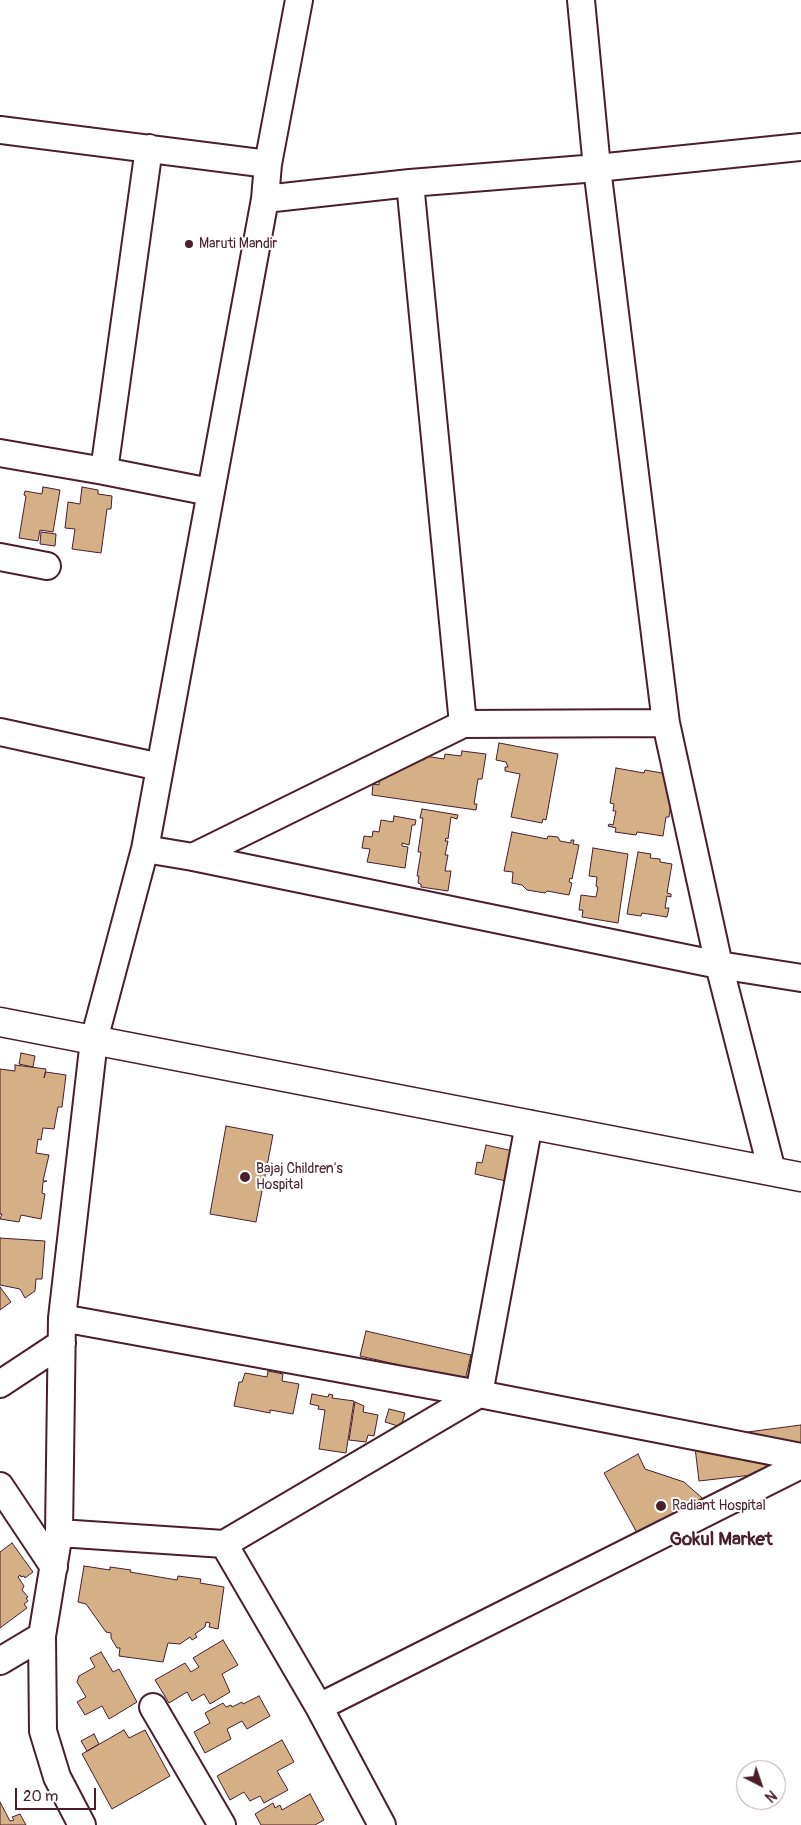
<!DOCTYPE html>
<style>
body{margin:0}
#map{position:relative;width:801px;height:1825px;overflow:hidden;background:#fff;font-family:Pangolin,sans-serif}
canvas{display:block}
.north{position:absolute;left:736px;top:1760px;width:50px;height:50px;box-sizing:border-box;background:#fff;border:1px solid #b7a5aa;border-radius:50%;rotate:139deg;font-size:14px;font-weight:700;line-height:20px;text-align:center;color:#4a1f2b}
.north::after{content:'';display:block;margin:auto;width:18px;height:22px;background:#4a1f2b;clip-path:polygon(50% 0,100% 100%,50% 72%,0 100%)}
.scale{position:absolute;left:15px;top:1788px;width:81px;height:22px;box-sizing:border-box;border:2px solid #4a1f2b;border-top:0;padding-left:6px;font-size:15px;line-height:18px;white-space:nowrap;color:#4a1f2b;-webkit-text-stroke:4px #fff;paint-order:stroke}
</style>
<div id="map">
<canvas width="801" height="1825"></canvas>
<div class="north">N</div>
<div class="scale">20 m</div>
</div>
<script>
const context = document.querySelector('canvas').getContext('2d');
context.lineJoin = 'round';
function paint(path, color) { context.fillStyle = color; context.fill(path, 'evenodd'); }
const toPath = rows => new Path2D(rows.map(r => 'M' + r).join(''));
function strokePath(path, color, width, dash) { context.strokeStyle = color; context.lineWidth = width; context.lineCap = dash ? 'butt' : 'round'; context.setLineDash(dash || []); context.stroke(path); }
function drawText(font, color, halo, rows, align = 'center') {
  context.font = font + ' Pangolin,sans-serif'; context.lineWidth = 4; context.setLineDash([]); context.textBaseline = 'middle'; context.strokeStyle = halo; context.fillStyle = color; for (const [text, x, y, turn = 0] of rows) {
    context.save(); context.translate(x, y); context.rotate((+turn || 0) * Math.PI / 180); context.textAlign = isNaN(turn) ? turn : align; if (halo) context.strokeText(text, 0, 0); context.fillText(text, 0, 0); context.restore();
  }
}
const building = toPath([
 [43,487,60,490,53,532,40,530,38,541,19,538,26,496,24,495,25,491,42,494,43,487],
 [82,487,98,490,98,494,112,496,111,509,107,509,101,553,72,549,75,529,65,528,68,502,80,504,82,487],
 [41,532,56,534,55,546,40,544,41,532],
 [499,743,558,754,546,820,543,819,542,823,511,817,520,774,505,771,505,767,508,767,506,762,496,760,499,743],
 [462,751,486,754,482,779,478,779,474,804,477,804,476,810,372,795,373,784,379,785,379,779,400,767,404,768,406,759,419,761,420,759,424,760,425,756,444,759,445,754,461,756,462,751],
 [616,768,644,773,645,770,673,775,673,791,669,817,666,817,663,836,637,832,636,835,615,832,616,828,608,826,609,824,613,825,616,811,613,811,614,804,610,803,616,768],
 [422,809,458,815,457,819,451,817,448,839,446,838,445,841,448,841,445,855,448,855,445,871,451,871,448,891,421,887,421,884,418,883,419,876,417,876,421,852,418,852,423,818,420,818,422,809],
 [394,816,416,820,415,825,412,825,409,845,402,843,402,846,408,847,405,868,367,862,370,849,362,848,364,836,372,837,373,831,379,832,381,820,393,822,394,816],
 [512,832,547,839,548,836,558,837,560,841,571,843,571,840,574,840,573,844,579,845,572,879,570,878,569,882,572,883,569,895,547,891,545,893,527,890,522,885,512,883,513,872,504,871,512,832],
 [593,848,628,854,618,923,582,917,583,910,579,910,581,895,596,897,598,887,596,886,597,877,589,876,593,848],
 [638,852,651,854,650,858,660,859,660,862,672,864,667,893,671,894,671,897,667,896,665,908,669,908,667,917,642,913,641,916,627,914,638,852],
 [21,1053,35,1056,33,1067,19,1064,21,1053],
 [15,1065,46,1069,44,1078,46,1072,66,1075,62,1107,58,1107,54,1129,43,1128,41,1140,38,1139,36,1153,49,1155,43,1181,47,1181,43,1182,42,1193,45,1194,41,1219,21,1215,19,1222,0,1219,2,1214,0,1214,0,1069,15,1071,15,1065],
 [226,1126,273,1135,256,1222,210,1214,226,1126],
 [486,1145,513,1151,506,1181,475,1174,477,1162,482,1163,486,1145],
 [0,1238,45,1241,42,1279,36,1279,35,1291,25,1298,20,1289,0,1285,0,1238],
 [0,1287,11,1302,0,1310,0,1287],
 [366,1331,471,1355,465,1380,360,1356,366,1331],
 [268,1371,283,1374,282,1381,299,1384,293,1414,270,1410,270,1413,234,1406,239,1382,242,1382,245,1373,267,1377,268,1371],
 [312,1394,328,1397,329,1394,333,1395,332,1398,354,1401,346,1453,319,1449,325,1410,318,1409,319,1406,310,1404,312,1394],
 [355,1402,364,1406,363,1412,378,1415,374,1436,368,1435,366,1442,349,1440,355,1402],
 [389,1409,405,1413,401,1427,385,1422,389,1409],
 [801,1425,801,1476,753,1482,752,1475,699,1481,694,1439,801,1425],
 [638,1454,645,1469,684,1482,709,1504,641,1540,604,1473,638,1454],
 [12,1543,33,1572,25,1578,24,1576,21,1577,20,1575,18,1577,24,1586,22,1590,28,1597,26,1598,28,1601,24,1604,27,1608,0,1628,0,1552,12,1543],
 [84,1566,110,1570,110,1567,131,1570,130,1572,177,1580,178,1576,201,1579,200,1583,224,1587,218,1629,209,1627,210,1623,206,1622,205,1627,195,1634,197,1637,192,1640,190,1637,180,1644,168,1643,163,1662,119,1656,120,1648,117,1648,111,1638,111,1633,106,1632,86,1604,78,1602,84,1566],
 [223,1640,238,1665,222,1674,230,1692,210,1704,204,1694,192,1701,187,1692,169,1703,155,1680,185,1663,191,1672,199,1667,193,1658,223,1640],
 [101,1652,113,1672,119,1669,137,1702,109,1719,102,1706,85,1715,77,1702,86,1697,77,1682,79,1676,95,1667,90,1658,101,1652],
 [259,1696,270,1716,247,1729,242,1721,227,1729,231,1739,205,1753,194,1732,210,1723,205,1713,223,1703,226,1707,231,1705,232,1707,242,1702,243,1704,259,1696],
 [124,1730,129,1738,145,1730,170,1776,112,1809,82,1754,124,1730],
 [94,1734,99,1744,87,1751,81,1741,94,1734],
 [282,1740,294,1762,277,1771,288,1790,264,1803,260,1796,250,1801,244,1792,230,1800,217,1776,282,1740],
 [310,1794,324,1820,315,1825,261,1825,255,1814,273,1803,275,1808,280,1805,282,1810,310,1794],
 [0,1802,10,1821,14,1820,12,1817,20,1814,26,1825,0,1825,0,1802]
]);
const minor = toPath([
 [581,0,597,168,666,723,719,965,772,1171],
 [0,130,268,164],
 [265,199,410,183,597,168,801,147],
 [0,453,104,471,210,492],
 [104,471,149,148],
 [0,557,47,566],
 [463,724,666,723],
 [0,732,160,767],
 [145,849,193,857,719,965,801,978],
 [193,857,463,724,410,183],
 [62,1318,479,1394,801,1457],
 [0,1384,62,1343],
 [0,1486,54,1567],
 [59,1533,224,1544,479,1394,529,1124],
 [224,1544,319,1707,382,1825],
 [0,1661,42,1636],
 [153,1707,222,1825],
 [319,1707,801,1465],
 [82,1825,57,1777,43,1731,42,1636,59,1533,62,1318,94,1040,145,849,265,199,268,164,299,0]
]);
const secondary = toPath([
 [0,1022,801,1177]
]);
const markers = [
 [189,244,5,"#4a1f2b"],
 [245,1177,6,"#4a1f2b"],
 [661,1506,6,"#4a1f2b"]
];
const poiNames = [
 ["Maruti Mandir",199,244],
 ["Bajaj Children's",256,1169],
 ["Hospital",256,1185],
 ["Radiant Hospital",672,1506]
];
const districtNames = [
 ["Gokul Market",721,1540]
];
paint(building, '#d5af86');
strokePath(building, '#4a1f2b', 1);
strokePath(minor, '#4a1f2b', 30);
strokePath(secondary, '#4a1f2b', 31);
strokePath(minor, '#fff', 26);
strokePath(secondary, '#fff', 28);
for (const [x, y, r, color] of markers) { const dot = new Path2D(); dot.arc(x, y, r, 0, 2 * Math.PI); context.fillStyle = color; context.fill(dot); strokePath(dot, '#fff', 2); }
drawText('14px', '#4a1f2b', '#fff', poiNames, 'left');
drawText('bold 19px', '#4a1f2b', '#fff', districtNames);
</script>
